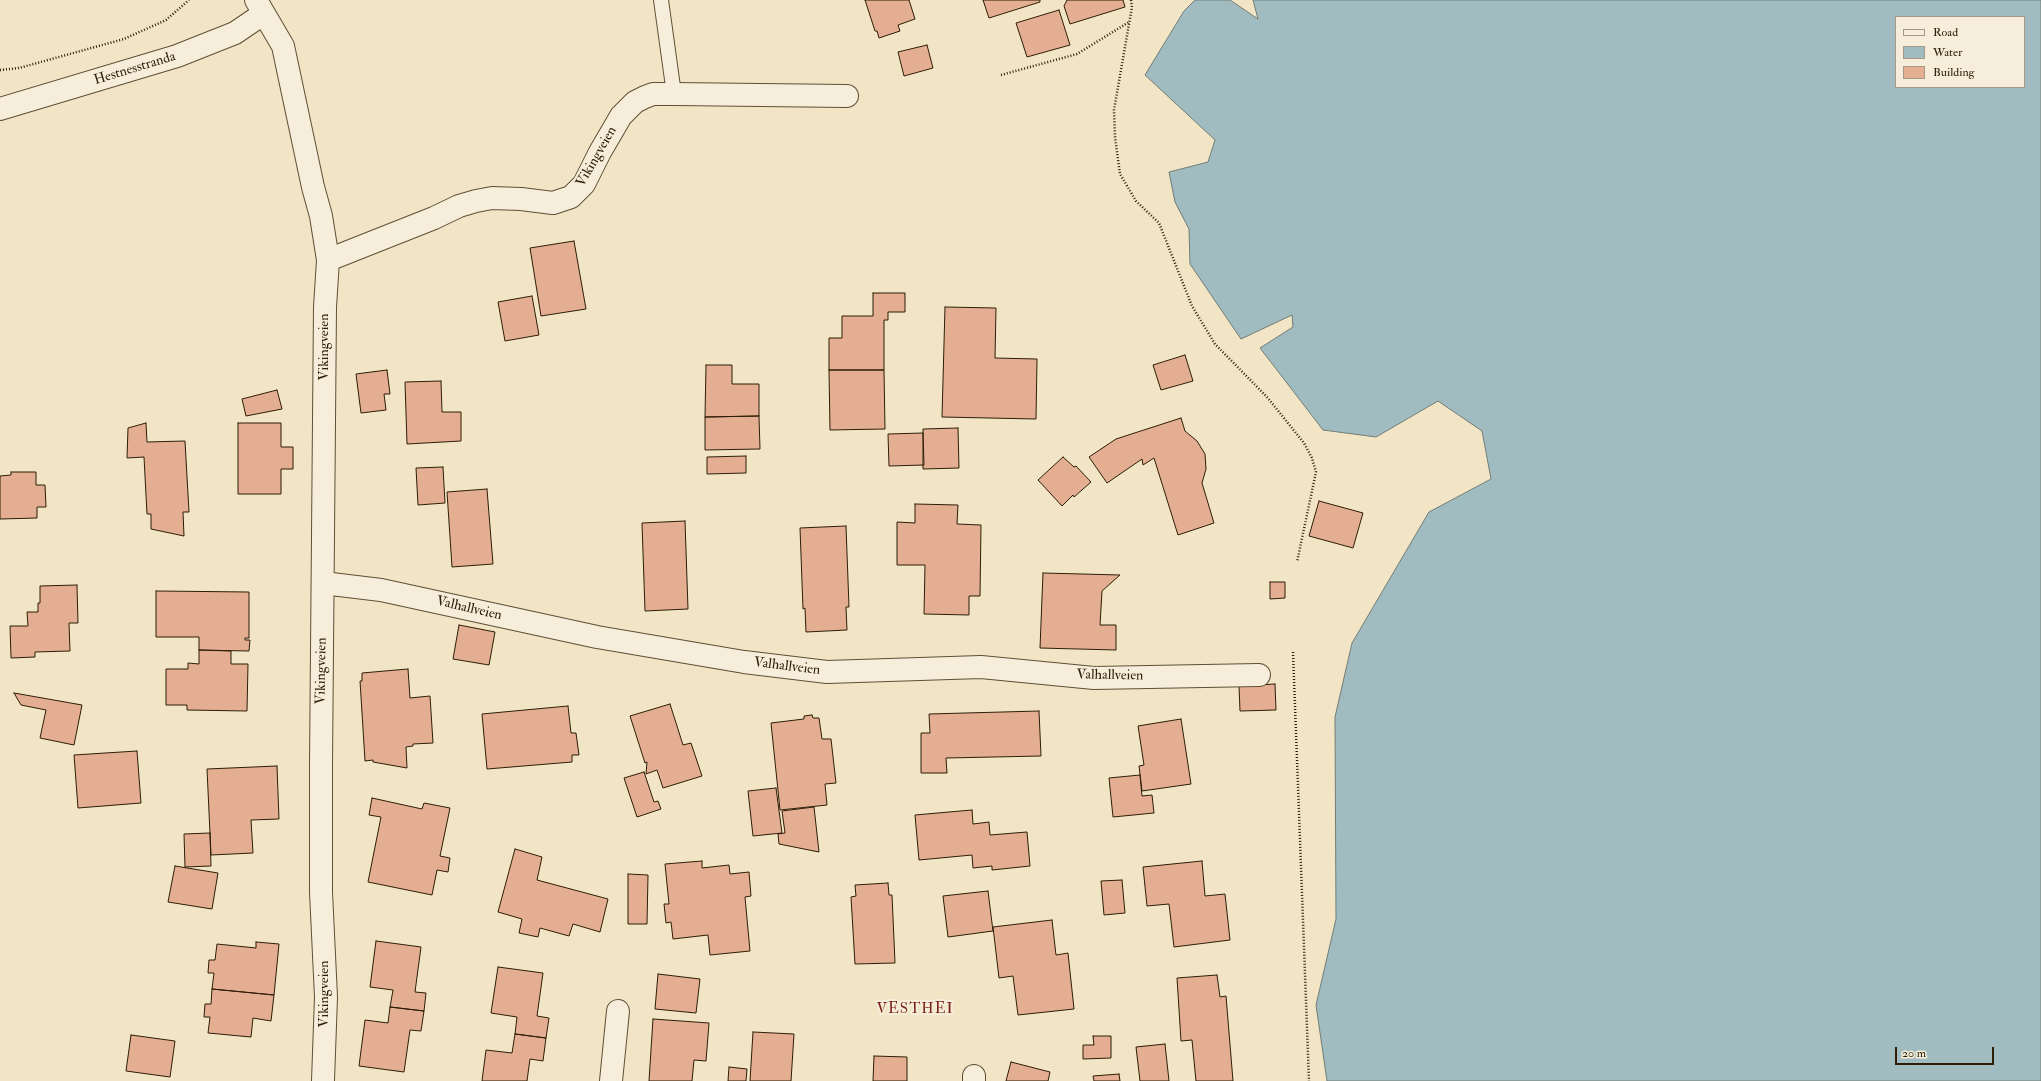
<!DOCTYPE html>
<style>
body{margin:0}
#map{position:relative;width:2041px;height:1081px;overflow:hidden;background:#f1e5c6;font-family:"IM FELL Double Pica",serif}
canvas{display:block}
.legend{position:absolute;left:1895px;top:16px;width:130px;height:72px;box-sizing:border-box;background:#f6eeda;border:1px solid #a69a85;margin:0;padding:5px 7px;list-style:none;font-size:12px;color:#2d1d05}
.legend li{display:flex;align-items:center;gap:8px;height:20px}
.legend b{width:20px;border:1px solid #a69a85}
.scale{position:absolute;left:1895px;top:1047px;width:99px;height:18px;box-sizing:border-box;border:2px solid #2d1d05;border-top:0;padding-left:5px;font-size:12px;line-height:14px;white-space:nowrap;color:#2d1d05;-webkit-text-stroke:3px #f6eeda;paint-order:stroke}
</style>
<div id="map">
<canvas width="2041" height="1081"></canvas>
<ul class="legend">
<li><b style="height:5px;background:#f6eeda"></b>Road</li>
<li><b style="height:11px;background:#a0bcc0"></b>Water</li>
<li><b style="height:11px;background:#e3ae92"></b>Building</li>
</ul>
<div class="scale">20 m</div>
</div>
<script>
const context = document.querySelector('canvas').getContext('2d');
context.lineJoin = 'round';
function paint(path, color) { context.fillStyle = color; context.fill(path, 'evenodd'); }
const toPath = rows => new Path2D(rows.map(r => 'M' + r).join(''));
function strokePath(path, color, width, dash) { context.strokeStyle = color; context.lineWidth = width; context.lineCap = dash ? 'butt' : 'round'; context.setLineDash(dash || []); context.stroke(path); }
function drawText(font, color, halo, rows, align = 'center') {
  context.font = font + ' "IM FELL Double Pica",serif'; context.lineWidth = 4; context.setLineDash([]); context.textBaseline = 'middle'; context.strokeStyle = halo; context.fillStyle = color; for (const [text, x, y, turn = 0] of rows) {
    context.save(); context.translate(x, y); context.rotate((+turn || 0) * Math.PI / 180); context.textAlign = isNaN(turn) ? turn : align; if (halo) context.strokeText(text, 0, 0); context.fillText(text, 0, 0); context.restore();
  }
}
const water = toPath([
 [1195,0,1230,0,1258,19,1253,0,2041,0,2041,1081,1327,1081,1316,1005,1336,919,1335,717,1352,643,1429,512,1491,479,1482,431,1438,401,1376,437,1323,430,1260,348,1293,327,1292,315,1241,339,1190,264,1189,229,1175,202,1169,172,1208,162,1215,140,1145,75,1184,11,1195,0],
 [1896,17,2024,17,2024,87,1896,87,1896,17]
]);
const building = toPath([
 [865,0,909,0,915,19,898,25,900,31,879,38,877,31,875,31,865,0],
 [983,0,1040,0,1040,2,989,18,983,0],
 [1067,0,1123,0,1125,7,1070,24,1064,6,1067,0],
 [1059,10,1070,45,1027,57,1016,23,1059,10],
 [927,45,933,68,904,76,898,52,927,45],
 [574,241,586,309,541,316,530,248,574,241],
 [873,293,905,293,905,312,888,312,888,320,884,320,884,370,829,370,829,338,842,338,842,316,873,316,873,293],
 [532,296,539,335,505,341,498,302,532,296],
 [945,307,996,308,995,358,1037,359,1036,419,942,417,945,307],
 [1185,355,1193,381,1161,390,1153,365,1185,355],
 [706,365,732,365,732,384,759,384,759,416,705,417,706,365],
 [387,370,390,394,384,394,386,410,361,413,356,374,387,370],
 [829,370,884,370,885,429,830,430,829,370],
 [441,381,442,412,461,412,461,441,407,444,405,382,441,381],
 [277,390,282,409,246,416,242,399,277,390],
 [759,416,760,449,705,450,705,417,759,416],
 [1181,418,1185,431,1197,441,1205,454,1206,469,1202,483,1214,523,1178,535,1154,458,1143,465,1142,459,1107,483,1089,457,1116,439,1181,418],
 [146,423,147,442,185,441,189,512,183,512,184,536,151,529,151,514,147,514,144,457,127,458,128,428,146,423],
 [238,423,281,423,281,447,293,447,293,469,281,469,281,494,238,494,238,423],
 [958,428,959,468,923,469,923,429,958,428],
 [923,433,924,465,889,466,888,434,923,433],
 [746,456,746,473,707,474,707,457,746,456],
 [1063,457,1074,467,1076,466,1091,482,1074,497,1073,495,1062,506,1038,480,1063,457],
 [443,467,445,503,418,505,416,468,443,467],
 [11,472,36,472,36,485,45,485,46,507,37,507,37,518,0,519,0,476,11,475,11,472],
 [487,489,493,564,452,567,447,492,487,489],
 [1319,501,1363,513,1353,548,1309,536,1319,501],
 [915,504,958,505,957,524,981,525,980,596,969,596,969,615,924,614,925,565,897,565,897,522,915,523,915,504],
 [685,521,688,609,645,611,642,523,685,521],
 [846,526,849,607,846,607,847,630,806,632,805,608,803,609,800,528,846,526],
 [1043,573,1120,575,1102,591,1100,625,1116,625,1116,650,1040,648,1043,573],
 [1270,582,1285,582,1285,598,1270,599,1270,582],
 [77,585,78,623,69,623,70,651,35,652,35,657,11,658,10,626,28,626,27,612,38,612,38,603,40,603,40,586,77,585],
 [156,591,249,592,249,638,245,638,245,640,250,640,249,651,199,650,199,637,156,637,156,591],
 [459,625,495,632,489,665,453,659,459,625],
 [199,650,231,651,231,664,248,664,247,711,187,710,187,705,166,705,166,669,188,669,188,663,199,664,199,650],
 [408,669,410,698,430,696,433,743,413,744,413,746,406,747,407,768,373,762,373,760,365,761,360,681,362,681,362,673,408,669],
 [1275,684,1276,710,1240,711,1239,686,1275,684],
 [14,693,82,705,74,745,40,738,46,710,21,705,14,693],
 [670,704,683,745,691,743,702,776,663,788,657,770,646,774,647,762,645,763,630,716,670,704],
 [568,706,571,733,576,733,579,755,572,755,572,762,487,769,482,714,568,706],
 [1039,711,1041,756,946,758,947,773,921,773,921,733,930,733,929,714,1039,711],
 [812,715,813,718,819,718,822,739,831,739,836,783,825,784,827,805,780,810,771,723,804,719,804,716,812,715],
 [1181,719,1191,784,1142,791,1139,766,1144,765,1138,726,1181,719],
 [137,751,141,803,78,808,74,755,137,751],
 [277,766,279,819,251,820,253,853,211,855,207,769,277,766],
 [644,772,654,802,658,801,661,809,637,817,624,778,644,772],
 [1140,775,1142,796,1152,795,1154,813,1113,817,1109,778,1140,775],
 [776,788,782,833,753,836,748,791,776,788],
 [372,798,422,809,424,803,450,808,440,856,450,858,448,872,437,870,432,895,368,882,381,817,369,815,372,798],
 [814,807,819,852,779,844,778,834,785,833,782,811,814,807],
 [972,810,973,824,989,822,990,835,1027,832,1030,866,992,870,992,866,973,868,972,855,919,860,915,815,972,810],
 [210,833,211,866,185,867,184,834,210,833],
 [515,849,542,857,537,880,608,899,600,932,573,924,569,936,540,928,538,937,519,933,522,919,498,912,515,849],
 [702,861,702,868,729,865,730,874,749,872,751,896,745,897,750,951,710,955,708,935,673,939,671,922,666,923,664,904,669,904,665,864,702,861],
 [1202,861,1205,896,1225,894,1230,940,1174,947,1169,904,1147,906,1143,867,1202,861],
 [175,866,218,873,212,909,168,902,175,866],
 [628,874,648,875,647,924,628,924,628,874],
 [1122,880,1125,913,1104,915,1101,881,1122,880],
 [888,883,889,895,892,895,895,963,855,964,851,897,856,896,855,885,888,883],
 [988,891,993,931,948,937,943,896,988,891],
 [1052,920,1056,955,1068,953,1074,1009,1018,1015,1013,976,999,978,993,927,1052,920],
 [376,941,421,947,415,992,426,993,424,1011,390,1007,393,990,370,987,376,941],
 [256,942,279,944,274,995,212,989,214,973,208,973,209,960,215,960,217,944,256,948,256,942],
 [498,967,543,973,537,1016,549,1018,546,1038,515,1034,517,1017,491,1013,498,967],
 [658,974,700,979,696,1013,655,1009,658,974],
 [1217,975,1220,997,1226,996,1233,1081,1196,1081,1192,1040,1181,1041,1177,978,1217,975],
 [212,989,274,995,271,1021,253,1018,251,1037,208,1033,210,1017,204,1017,205,1004,211,1004,212,989],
 [390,1007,424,1011,421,1031,410,1030,404,1072,359,1066,365,1020,388,1023,390,1007],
 [653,1019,709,1023,706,1061,694,1060,692,1081,649,1081,653,1019],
 [753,1032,794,1034,791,1081,750,1081,753,1032],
 [515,1034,546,1038,543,1061,530,1059,527,1081,482,1081,486,1050,512,1053,515,1034],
 [131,1035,175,1041,170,1077,126,1071,131,1035],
 [1093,1036,1111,1036,1111,1058,1083,1059,1083,1045,1094,1045,1093,1036],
 [1165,1044,1169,1081,1140,1081,1136,1047,1165,1044],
 [874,1056,907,1057,907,1081,873,1081,874,1056],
 [1011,1062,1050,1072,1048,1081,1006,1081,1011,1062],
 [729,1067,747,1069,746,1081,728,1081,729,1067],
 [1119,1074,1120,1081,1094,1081,1093,1076,1119,1074]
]);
const path = toPath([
 [1131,0,1132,7,1114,110,1115,137,1120,174,1136,201,1159,223,1192,306,1215,344,1267,397,1304,443,1312,458,1316,472,1297,562],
 [0,70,19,68,124,39,166,20,189,0],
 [1001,75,1077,54,1129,22],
 [1293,652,1309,1081]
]);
const service = toPath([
 [661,0,674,94]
]);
const minor = toPath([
 [256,0,283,46,313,187,321,216,328,260,325,307,321,763,321,892,326,997,323,1081],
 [0,109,177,56,235,33,263,14],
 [328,260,434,218,459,206,476,201,492,198,521,199,553,203,571,197,584,184,600,152,621,116,635,102,645,97,653,94,674,94,847,96],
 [323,583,381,590,597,637,744,662,827,672,981,667,1094,678,1259,675],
 [974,1076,974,1081],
 [611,1081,618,1011]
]);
const streetNames = [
 ["Hestnesstranda",135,69,-17],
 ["Vikingveien",597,157,-60],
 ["Vikingveien",325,347,-90],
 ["Valhallveien",469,609,13],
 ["Valhallveien",787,667,7],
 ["Vikingveien",322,671,-89],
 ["Valhallveien",1110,676,1],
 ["Vikingveien",325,994,-90]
];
const neighbourhoodNames = [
 ["VESTHEI",915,1010]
];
paint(water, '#a0bcc0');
strokePath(water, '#727c75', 1);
paint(building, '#e3ae92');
strokePath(building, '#2d1d05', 1);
strokePath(service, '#5e4f35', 16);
strokePath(minor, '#5e4f35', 24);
strokePath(path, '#2d1d05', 2.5, [1, 2]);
strokePath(service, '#f6eeda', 14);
strokePath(minor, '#f6eeda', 22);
drawText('14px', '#2d1d05', '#f6eeda', streetNames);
context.letterSpacing = '1px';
drawText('15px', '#7a1f14', '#f6eeda', neighbourhoodNames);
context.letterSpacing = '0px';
</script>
